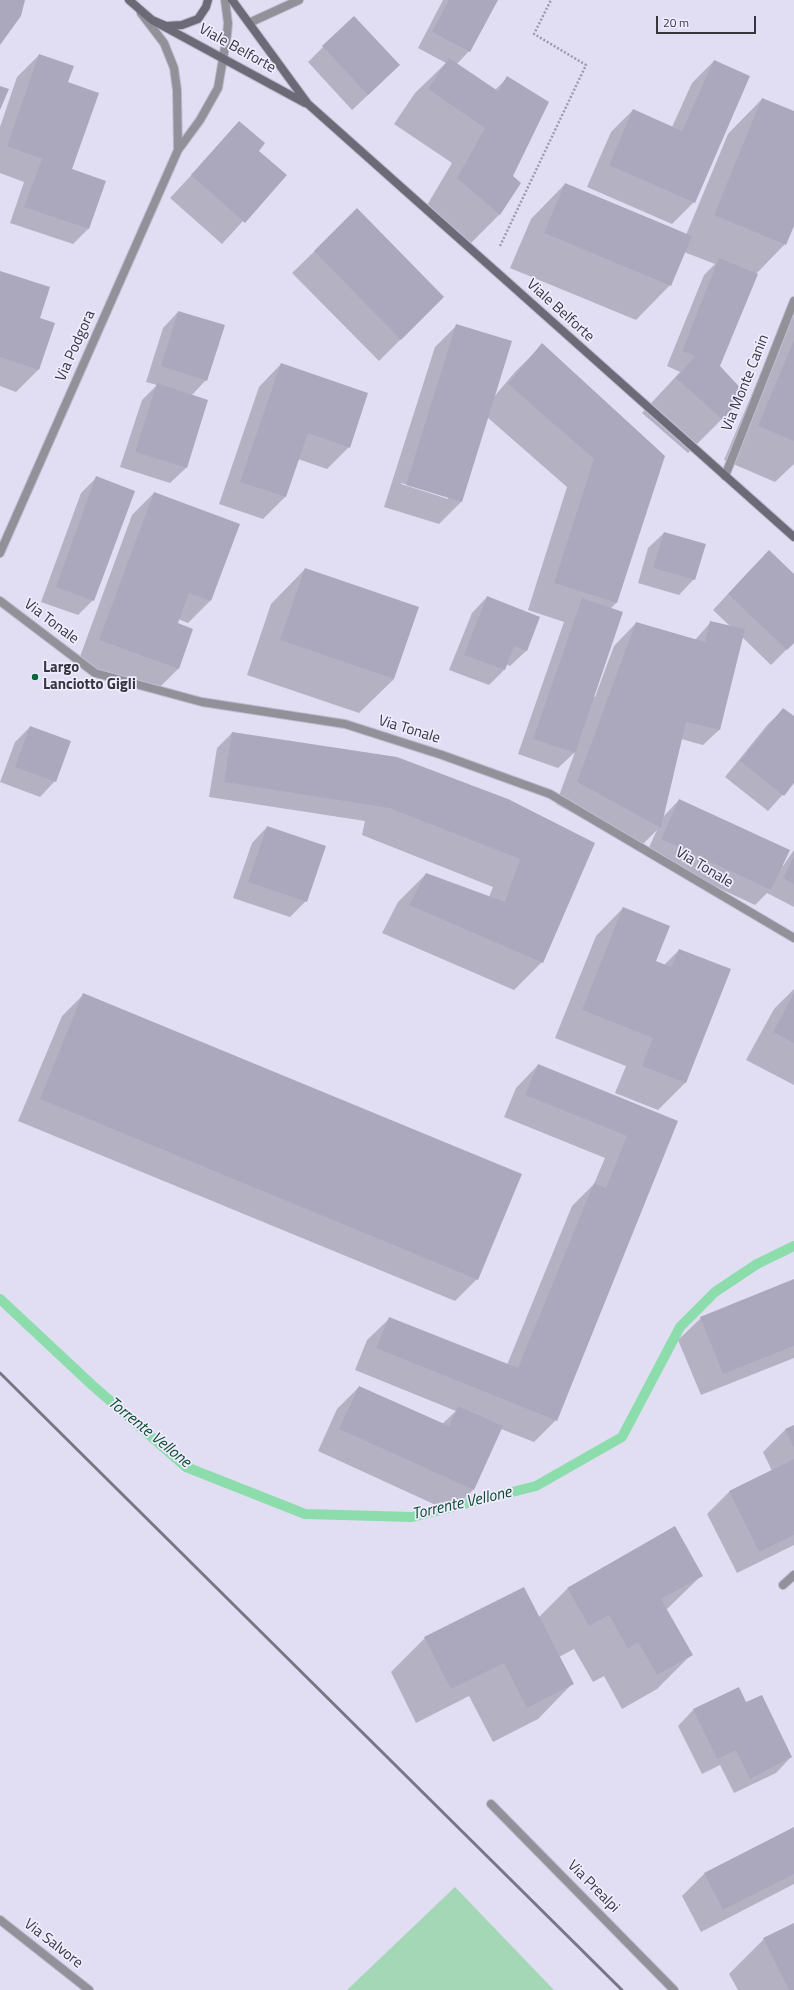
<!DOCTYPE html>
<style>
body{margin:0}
#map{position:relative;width:794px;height:1990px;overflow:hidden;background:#e1def4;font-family:"Titillium Web",sans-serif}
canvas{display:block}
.scale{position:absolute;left:656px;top:16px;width:100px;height:18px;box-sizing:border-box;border:2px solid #37363f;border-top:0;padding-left:5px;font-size:12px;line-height:14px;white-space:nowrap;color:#37363f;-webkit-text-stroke:3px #eeecfe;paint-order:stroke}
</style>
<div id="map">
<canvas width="794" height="1990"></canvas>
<div class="scale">20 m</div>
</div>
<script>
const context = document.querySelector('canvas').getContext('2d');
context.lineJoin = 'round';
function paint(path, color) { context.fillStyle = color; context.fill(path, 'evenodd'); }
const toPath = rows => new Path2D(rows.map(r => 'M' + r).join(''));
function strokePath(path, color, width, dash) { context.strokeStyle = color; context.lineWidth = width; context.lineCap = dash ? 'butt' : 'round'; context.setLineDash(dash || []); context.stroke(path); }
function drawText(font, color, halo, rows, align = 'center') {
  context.font = font + ' "Titillium Web",sans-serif'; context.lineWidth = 3.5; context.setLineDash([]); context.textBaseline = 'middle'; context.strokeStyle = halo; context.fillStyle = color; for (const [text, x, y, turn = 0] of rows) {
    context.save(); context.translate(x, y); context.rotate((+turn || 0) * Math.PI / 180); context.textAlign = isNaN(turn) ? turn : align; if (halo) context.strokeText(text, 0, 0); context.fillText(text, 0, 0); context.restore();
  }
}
const green = toPath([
 [455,1887,554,1990,347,1990]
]);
const shadow = toPath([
 [443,0,497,0,469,51,457,64,495,90,507,78,512,177,520,183,499,215,465,249,423,212,452,163,394,124,415,93,446,63,418,48],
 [323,47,383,81,352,110,308,62],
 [39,55,67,83,71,170,105,181,88,229,73,244,10,223,24,182,0,173,0,127,17,77],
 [714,61,694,202,672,224,587,187,611,132,633,110,672,127,692,83],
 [762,99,794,112,794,223,785,244,756,274,719,366,722,419,688,453,642,413,680,372,667,366,704,275,715,264,684,252,670,285,636,320,510,268,531,219,565,184,686,235,728,134],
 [240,123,258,151,285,175,222,244,170,198],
 [357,210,443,297,379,361,292,273],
 [0,272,39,319,38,370,16,392,0,386],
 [178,312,206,380,191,396,207,401,186,468,170,483,120,467,142,400,157,385,146,382,163,328],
 [794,316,794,464,775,482,724,460,778,332],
 [457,325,493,398,515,372,542,345,664,456,616,603,610,609,593,696,595,697,614,646,636,623,695,640,711,622,731,627,713,610,753,567,794,576,794,642,771,665,742,637,719,730,703,745,681,739,662,818,679,800,783,866,794,850,794,907,767,893,755,905,646,854,657,830,638,849,556,804,575,752,558,768,518,754,564,622,528,610,567,487,487,417,461,502,439,524,384,507,435,347],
 [401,483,448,497,448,499,401,484],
 [281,364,349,447,327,469,298,459,285,497,263,519,219,504,259,387],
 [97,477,93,600,78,615,41,602,81,493],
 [154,493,210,601,188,623,178,619,177,624,192,630,178,669,156,691,78,662,132,515],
 [664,533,694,579,679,595,638,583,648,548],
 [305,569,394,679,359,713,247,675,271,604],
 [487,597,539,617,526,651,510,666,506,664,504,670,489,685,449,670,472,613],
 [784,709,794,717,794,782,768,811,725,777,768,724],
 [30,727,55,781,40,797,0,782,15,742],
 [232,733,508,800,542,962,514,990,382,933,398,902,426,874,489,897,493,887,362,835,365,821,209,797,217,748],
 [267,827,306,901,290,917,233,898,252,843],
 [623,908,655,962,664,965,679,950,730,970,685,1083,658,1110,615,1093,626,1066,555,1038,596,936],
 [794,989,794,1085,746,1060,774,1009],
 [84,994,477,1279,455,1301,18,1121,62,1016],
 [538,1065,677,1121,556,1420,534,1442,501,1429,473,1490,451,1512,318,1451,337,1409,359,1387,442,1424,456,1411,355,1370,367,1340,390,1318,507,1365,572,1206,594,1184,605,1158,504,1117,516,1088],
 [794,1280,794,1358,701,1395,678,1340,701,1318],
 [794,1426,794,1545,737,1573,707,1514,729,1492,772,1471,763,1452,785,1430],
 [702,1575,666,1610,691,1655,657,1689,622,1709,604,1676,593,1682,574,1649,559,1657,572,1684,538,1719,493,1742,469,1696,416,1723,391,1672,425,1638,538,1618,567,1589],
 [738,1688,746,1704,791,1757,776,1773,734,1793,720,1765,702,1774,678,1726,693,1710],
 [794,1828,794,1884,701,1932,682,1896,704,1874],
 [794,1924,794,1990,738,1990,729,1974,764,1939]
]);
const stream = toPath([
 [0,1299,92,1385,186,1467,305,1514,412,1517,536,1486,622,1437,680,1327,715,1292,757,1264,794,1246]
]);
const building = toPath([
 [0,0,25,0,21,16,0,45],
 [449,0,498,0,470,52,432,32],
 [354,16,400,65,368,95,322,46],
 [39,54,74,66,68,82,99,93,72,169,106,181,89,229,24,207,42,159,7,146],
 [449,58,498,91,507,76,549,102,513,176,521,183,500,215,457,178,485,128,428,89],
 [714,60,750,76,695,203,609,165,633,109,682,131],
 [0,86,9,89,0,110],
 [762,98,794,111,794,226,786,245,714,215],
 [239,121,265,143,259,151,287,175,245,223,191,175],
 [565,183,692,236,671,286,544,233],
 [357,208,444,297,401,340,314,251],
 [719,258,758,274,720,366,745,393,723,420,676,378,695,356,682,351],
 [0,271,50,287,40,318,55,323,39,370,0,357],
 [178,311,225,325,207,381,161,366],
 [456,324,512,341,462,502,406,485],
 [794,340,794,441,758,426],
 [542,343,665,456,617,603,554,583,594,459,508,384],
 [281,363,368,393,350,448,308,433,286,497,240,482],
 [157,383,208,400,187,468,135,452],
 [96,476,135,491,94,601,56,587],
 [154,492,240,524,211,601,189,593,178,623,193,629,179,669,99,640],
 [664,532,706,544,695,580,653,568],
 [769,550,794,574,794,643,787,650,728,594],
 [305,568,419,607,394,679,280,640],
 [487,596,540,617,527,651,514,646,505,670,464,655],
 [582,598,623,612,575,753,533,739],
 [710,621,745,629,720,730,686,722,661,828,577,782,636,622,705,642],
 [783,708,794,716,794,783,784,796,740,761],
 [30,726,71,741,56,782,15,767],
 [232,732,397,757,508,799,595,843,543,963,409,905,426,873,505,902,520,859,389,808,224,782],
 [679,799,790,850,771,890,661,839],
 [267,826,326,846,307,902,248,882],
 [794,857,794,884,783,878],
 [623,907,670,926,656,961,671,967,679,949,731,969,686,1083,642,1066,653,1038,582,1010],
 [83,993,522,1174,478,1280,40,1099],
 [794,993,794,1043,773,1032],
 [538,1064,678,1121,557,1421,376,1348,389,1317,518,1368,594,1183,606,1188,627,1136,525,1095],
 [794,1279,794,1346,723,1374,700,1317],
 [359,1386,449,1426,458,1406,503,1426,474,1490,339,1429],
 [794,1425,794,1448,785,1429],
 [794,1459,794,1535,759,1552,729,1491],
 [675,1526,703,1576,661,1599,693,1655,657,1675,638,1642,628,1649,609,1615,589,1626,567,1588],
 [524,1587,574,1684,527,1708,504,1663,451,1689,424,1637],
 [739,1687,746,1702,762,1695,792,1757,750,1779,736,1750,717,1759,693,1709],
 [794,1827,794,1874,723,1910,704,1873],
 [794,1923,794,1990,789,1990,763,1938]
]);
const path = toPath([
 [500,246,586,65,534,34,551,0]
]);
const service = toPath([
 [783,1585,794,1575]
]);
const minor = toPath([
 [141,13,164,43,174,68,177,90,178,150],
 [249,23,299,0],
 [725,476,794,301],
 [0,553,178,150,200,120,218,88,227,35,228,23,225,0],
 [0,601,95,673,202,702,345,724,442,755,550,794,794,938],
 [491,1804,674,1990],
 [0,1920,89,1990]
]);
const secondary = toPath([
 [129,0,152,20,166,26,182,25,198,19,206,7,208,0],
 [232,0,308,104,794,537],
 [152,20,305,103]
]);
const rail = toPath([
 [0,1373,622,1990]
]);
const markers = [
 [35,677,4,"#02673b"]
];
const streetNames = [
 ["Viale Belforte",237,49,29],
 ["Viale Belforte",560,311,42],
 ["Via Podgora",76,346,-66],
 ["Via Monte Canin",746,383,-68],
 ["Via Tonale",51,622,37],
 ["Via Tonale",409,730,17],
 ["Via Tonale",704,868,31],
 ["Via Prealpi",593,1887,45],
 ["Via Salvore",53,1944,38]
];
const poiNames = [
 ["Largo",43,668],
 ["Lanciotto Gigli",43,685]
];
const waterNames = [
 ["Torrente Vellone",149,1433,39],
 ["Torrente Vellone",462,1504,-13]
];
paint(green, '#a3d7b6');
paint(shadow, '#0003');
strokePath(stream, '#8cddab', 10);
paint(building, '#aba8bd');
strokePath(service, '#bfbcd0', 10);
strokePath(minor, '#bfbcd0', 10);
strokePath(secondary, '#bfbcd0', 10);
strokePath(path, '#9d9aab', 2.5, [2, 2]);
strokePath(service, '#92919a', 8);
strokePath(minor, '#92919a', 8);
strokePath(secondary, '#6c6a77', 8);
strokePath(rail, '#787684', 3);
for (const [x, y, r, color] of markers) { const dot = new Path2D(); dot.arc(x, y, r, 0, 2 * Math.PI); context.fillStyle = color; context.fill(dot); strokePath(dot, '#eeecfe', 1.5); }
drawText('15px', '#37363f', '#eeecfe', streetNames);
drawText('bold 15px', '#37363f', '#eeecfe', poiNames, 'left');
drawText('italic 16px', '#0c4c2c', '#eeecfe', waterNames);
</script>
